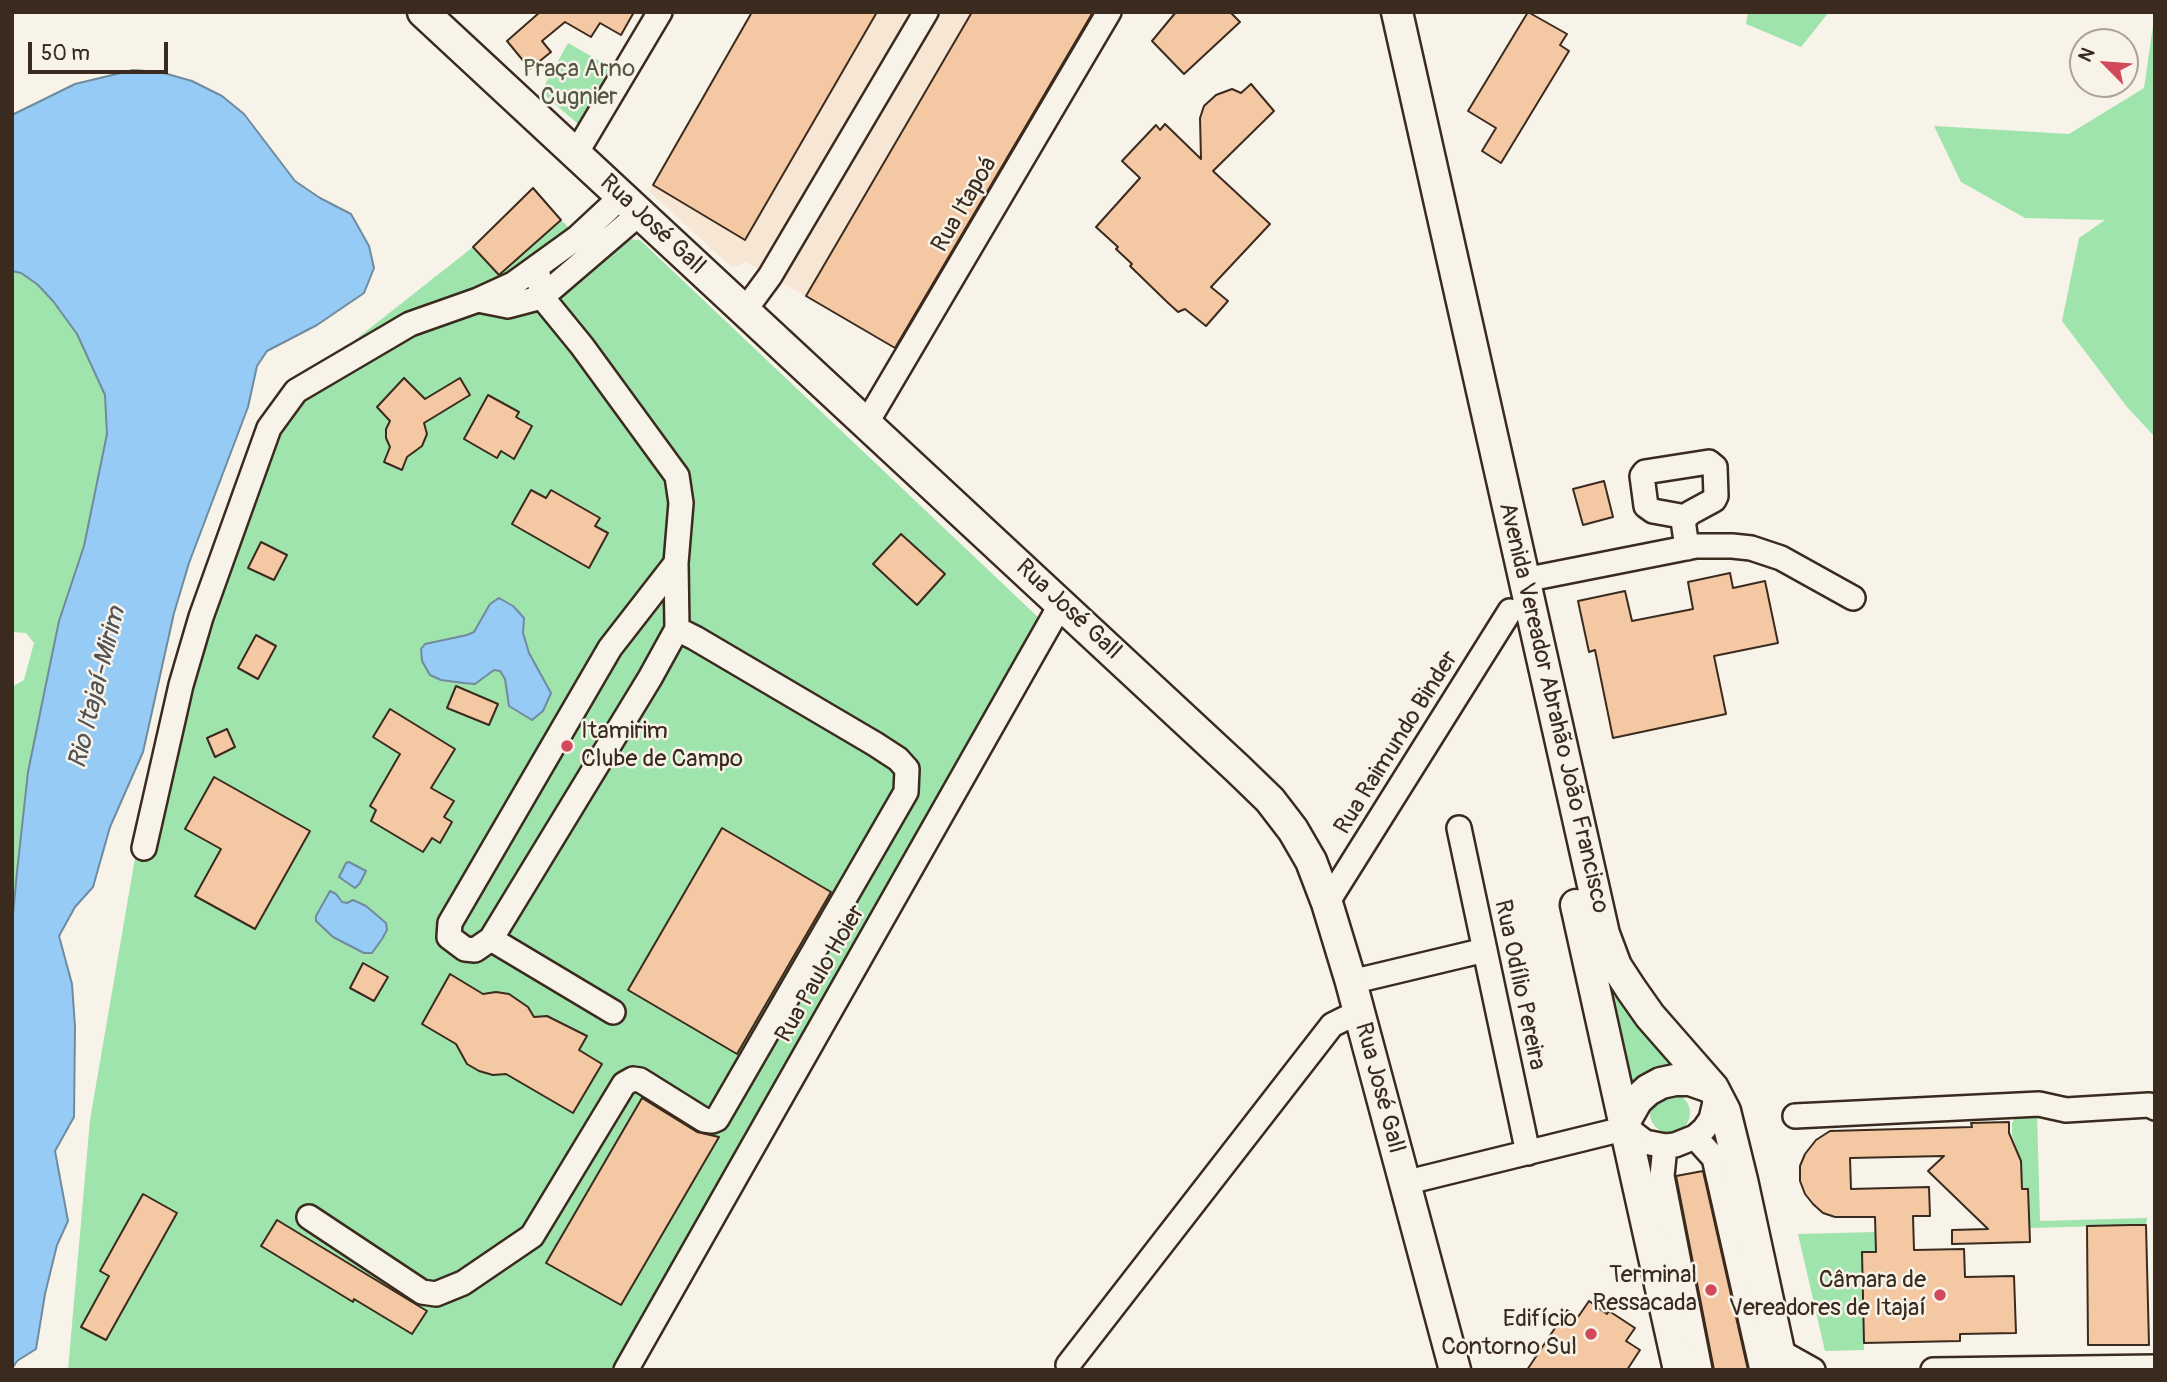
<!DOCTYPE html>
<meta charset="utf-8">
<style>
body{margin:0}
#map{position:relative;width:2167px;height:1382px;overflow:hidden;background:#f7f3e8;font-family:Pangolin,sans-serif}
canvas{display:block}
.frame{position:absolute;inset:0;border:14px solid #3b2a1e;pointer-events:none}
.north{position:absolute;left:2069px;top:28px;width:70px;height:70px;box-sizing:border-box;background:#f7f3e8;border:2px solid #aca397;border-radius:50%;rotate:295deg;font-size:19px;font-weight:700;line-height:28px;text-align:center;color:#3b2a1e}
.north::after{content:'';display:block;margin:auto;width:24px;height:32px;background:#d1495b;clip-path:polygon(50% 0,100% 100%,50% 72%,0 100%)}
.scale{position:absolute;left:28px;top:42px;width:140px;height:32px;box-sizing:border-box;border:4px solid #3b2a1e;border-top:0;padding-left:9px;font-size:21px;line-height:24px;white-space:nowrap;color:#3b2a1e;-webkit-text-stroke:5px #f7f3e8;paint-order:stroke}
</style>
<div id="map">
<canvas width="2167" height="1382"></canvas>
<div class="frame"></div>
<div class="north">N</div>
<div class="scale">50 m</div>
</div>
<script>
const context = document.querySelector('canvas').getContext('2d');
context.lineJoin = 'round';
function paint(path, color) { context.fillStyle = color; context.fill(path, 'evenodd'); }
const toPath = rows => new Path2D(rows.map(r => 'M' + r).join(''));
function strokePath(path, color, width, dash) { context.strokeStyle = color; context.lineWidth = width; context.lineCap = dash ? 'butt' : 'round'; context.setLineDash(dash || []); context.stroke(path); }
function drawText(font, color, halo, rows, align = 'center') {
  context.font = font + ' Pangolin,sans-serif'; context.lineWidth = 5; context.setLineDash([]); context.textBaseline = 'middle'; context.strokeStyle = halo; context.fillStyle = color; for (const [text, x, y, turn = 0] of rows) {
    context.save(); context.translate(x, y); context.rotate((+turn || 0) * Math.PI / 180); context.textAlign = isNaN(turn) ? turn : align; if (halo) context.strokeText(text, 0, 0); context.fillText(text, 0, 0); context.restore();
  }
}
const built = toPath([
 [752,12,1097,12,900,351,746,262,736,266,729,265,649,191]
]);
const green = toPath([
 [1748,12,1829,12,1801,47,1746,24],
 [2155,12,2155,437,2127,407,2062,321,2079,238,2105,220,2025,218,1961,182,1934,126,2069,134,2144,88],
 [568,43,619,72,585,130,541,92],
 [533,188,561,220,601,259,624,239,640,240,1040,619,1040,629,611,1370,68,1370,90,1120,134,864,205,565,275,403,473,247],
 [12,271,21,273,37,284,53,301,77,334,105,395,107,434,84,546,59,621,46,684,17,872,12,925,12,687,24,680,34,643,26,633,12,632],
 [1598,958,1612,992,1630,1017,1675,1063,1672,1068,1653,1070,1635,1082,1625,1094],
 '1650 1113a20 20 0 1 1 40 0a20 20 0 1 1-40 0Z',
 [2017,1114,2037,1114,2040,1221,2147,1218,2146,1225,2029,1228,2028,1190,2019,1190,2021,1161,2012,1135,2012,1123],
 [1876,1232,1876,1252,1862,1253,1864,1350,1825,1351,1798,1234]
]);
const water = toPath([
 [133,70,160,72,192,81,222,96,244,114,295,181,320,198,351,214,369,246,374,268,364,293,317,325,267,351,257,366,248,407,189,563,174,613,143,752,110,827,93,887,75,907,59,936,72,984,75,1027,74,1117,55,1151,68,1221,57,1245,45,1294,36,1349,17,1361,12,1369,12,925,17,872,28,772,46,684,59,621,84,546,107,434,105,395,77,334,53,301,37,284,21,273,12,271,12,115,75,84,133,70],
 [499,598,513,606,524,618,523,633,529,653,551,693,543,711,532,720,509,706,505,679,500,671,494,670,475,684,464,683,441,680,430,675,422,661,421,649,425,644,467,635,474,632,490,604,499,598],
 [349,862,366,871,360,883,355,888,339,877,346,863,349,862],
 [330,891,336,894,342,902,347,903,353,900,366,906,386,923,387,930,382,939,372,953,364,953,333,937,316,921,316,916,330,891]
]);
const building = toPath([
 [540,12,634,12,621,35,600,23,591,37,565,22,542,41,551,52,530,69,507,41,540,12],
 [752,12,877,12,745,240,653,185,752,12],
 [972,12,1093,12,895,348,806,296,972,12],
 [1176,12,1230,12,1240,22,1184,74,1152,41,1176,12],
 [1528,12,1567,34,1560,45,1569,51,1501,163,1482,151,1496,128,1468,111,1528,12],
 [1251,84,1274,111,1213,171,1270,224,1211,287,1228,301,1206,326,1185,309,1178,312,1166,301,1130,266,1132,264,1116,249,1118,247,1096,227,1140,178,1122,161,1156,125,1160,130,1165,124,1201,159,1200,118,1204,106,1216,95,1232,89,1241,93,1251,84],
 [533,188,561,220,499,275,473,247,533,188],
 [404,378,425,399,460,378,470,395,424,423,427,434,422,446,407,457,402,470,384,462,390,447,386,438,386,429,390,421,377,407,404,378],
 [488,395,519,412,516,417,532,426,514,459,501,451,497,458,464,439,488,395],
 [1604,481,1613,517,1583,525,1573,489,1604,481],
 [531,490,546,498,551,490,600,518,595,526,608,533,589,568,512,524,531,490],
 [901,534,945,574,917,605,873,564,901,534],
 [261,542,287,555,274,580,248,568,261,542],
 [1730,573,1733,588,1765,581,1778,643,1714,656,1726,714,1613,738,1595,650,1589,652,1578,601,1625,591,1632,621,1693,609,1688,582,1730,573],
 [256,635,276,646,258,679,238,668,256,635],
 [456,686,498,704,489,725,447,708,456,686],
 [390,709,455,749,431,788,454,801,444,817,452,822,440,843,432,838,423,852,371,821,376,810,370,806,400,754,373,737,390,709],
 [227,729,235,747,215,757,207,738,227,729],
 [214,777,310,831,255,929,195,896,221,849,185,829,214,777],
 [722,828,831,892,737,1054,628,990,722,828],
 [363,963,388,977,374,1001,350,988,363,963],
 [450,974,483,994,496,992,509,994,528,1007,534,1017,547,1016,587,1036,579,1050,602,1064,573,1113,506,1074,493,1075,479,1071,467,1064,456,1044,422,1024,450,974],
 [642,1098,697,1132,719,1137,621,1305,546,1263,642,1098],
 [2009,1122,2009,1133,2021,1161,2022,1189,2028,1189,2030,1242,1952,1244,1952,1230,1988,1229,1928,1171,1944,1156,1850,1158,1851,1189,1929,1187,1930,1216,1913,1216,1914,1250,1964,1249,1965,1277,2014,1276,2016,1333,1960,1334,1960,1341,1864,1343,1862,1252,1876,1252,1875,1217,1835,1217,1823,1213,1813,1204,1805,1194,1800,1181,1800,1166,1805,1154,1816,1140,1830,1131,1972,1127,1971,1123,2009,1122],
 [1703,1171,1748,1370,1714,1370,1676,1176,1703,1171],
 [143,1194,177,1213,106,1340,81,1327,109,1276,100,1271,143,1194],
 [277,1220,427,1311,412,1334,354,1299,353,1302,261,1246,277,1220],
 [2131,1225,2146,1225,2149,1345,2088,1345,2087,1226,2131,1225],
 [1589,1301,1607,1314,1609,1311,1635,1328,1626,1341,1640,1350,1627,1370,1527,1370,1567,1310,1578,1317,1589,1301]
]);
const minor = toPath([
 [575,155,660,12],
 [537,267,542,297,582,346,677,476,681,503,676,563,677,629,650,678,491,939,475,950,465,949,449,937,450,923,610,648,676,563],
 [478,300,508,306,542,297,640,213],
 [745,310,770,276,926,12],
 [866,424,1109,12],
 [1686,517,1653,511,1646,506,1642,476,1645,472,1709,462,1715,467,1716,496,1714,500,1690,513,1683,520,1687,548],
 [1524,580,1696,546,1732,546,1751,548,1781,558,1853,598],
 [1459,828,1528,1153],
 [144,848,181,685,201,617,269,428,296,391,410,324,478,300,513,284,578,237,622,196],
 [1327,903,1510,611],
 [491,939,613,1012],
 [1351,982,1485,950],
 [1795,1116,2039,1104,2066,1110,2149,1105,2155,1108],
 [1695,1137,1714,1158,1762,1370],
 [1665,1146,1662,1176,1700,1370],
 [1404,1183,1627,1128,1645,1142,1665,1146,1675,1145,1695,1137,1704,1129,1711,1119,1717,1094],
 [309,1217,422,1292,436,1294,463,1283,532,1236,624,1084,633,1079,640,1080,704,1120,712,1121,717,1119,906,792,907,769,898,759,875,744,695,638,677,629],
 [1779,1351,1813,1370],
 [1068,1365,1332,1025,1346,1018,1360,1015],
 [626,1370,1061,604],
 [1933,1370,2155,1367]
]);
const major = toPath([
 [423,12,1238,769,1270,800,1293,830,1311,861,1327,903,1351,982,1455,1370],
 [1397,12,1604,934,1616,966,1631,989,1650,1016,1713,1088,1725,1111,1742,1180,1783,1370],
 [1576,905,1679,1370],
 [1625,1121,1637,1100,1648,1090,1661,1083,1675,1080,1690,1080,1713,1088]
]);
const markers = [
 [567,746,7,"#d1495b"],
 [1711,1290,7,"#d1495b"],
 [1940,1295,7,"#d1495b"],
 [1591,1334,7,"#d1495b"]
];
const parkNames = [
 ["Praça Arno",579,70],
 ["Cugnier",579,98]
];
const streetNames = [
 ["Rua Itapoá",965,205,-60],
 ["Rua José Gall",652,225,43],
 ["Rua José Gall",1068,610,43],
 ["Avenida Vereador Abrahão João Francisco",1553,708,77],
 ["Rua Raimundo Binder",1397,743,-58],
 ["Rua Paulo Hoier",821,974,-60],
 ["Rua Odílio Pereira",1519,985,78],
 ["Rua José Gall",1379,1088,75]
];
const poiNames = [
 ["Itamirim",581,732,"left"],
 ["Clube de Campo",581,760,"left"],
 ["Terminal",1697,1276],
 ["Ressacada",1697,1304],
 ["Câmara de",1926,1281],
 ["Vereadores de Itajaí",1926,1309],
 ["Edifício",1577,1320],
 ["Contorno Sul",1577,1348]
];
const waterNames = [
 ["Rio Itajaí-Mirim",98,688,-76]
];
paint(built, '#f6e6d3');
paint(green, '#9fe3ad');
paint(water, '#95cbf4');
strokePath(water, '#718b9e', 2);
paint(building, '#f4c8a3');
strokePath(building, '#3b2a1e', 2);
strokePath(minor, '#3b2a1e', 28);
strokePath(major, '#3b2a1e', 35);
strokePath(minor, '#f7f3e8', 23);
strokePath(major, '#f7f3e8', 30);
for (const [x, y, r, color] of markers) { const dot = new Path2D(); dot.arc(x, y, r, 0, 2 * Math.PI); context.fillStyle = color; context.fill(dot); strokePath(dot, '#f7f3e8', 2.5); }
drawText('24px', '#545842', '#f7f3e8', parkNames);
drawText('24px', '#3b2a1e', '#f7f3e8', streetNames);
drawText('24px', '#3b2a1e', '#f7f3e8', poiNames, 'right');
drawText('italic 26px', '#525254', '#f7f3e8', waterNames);
</script>
